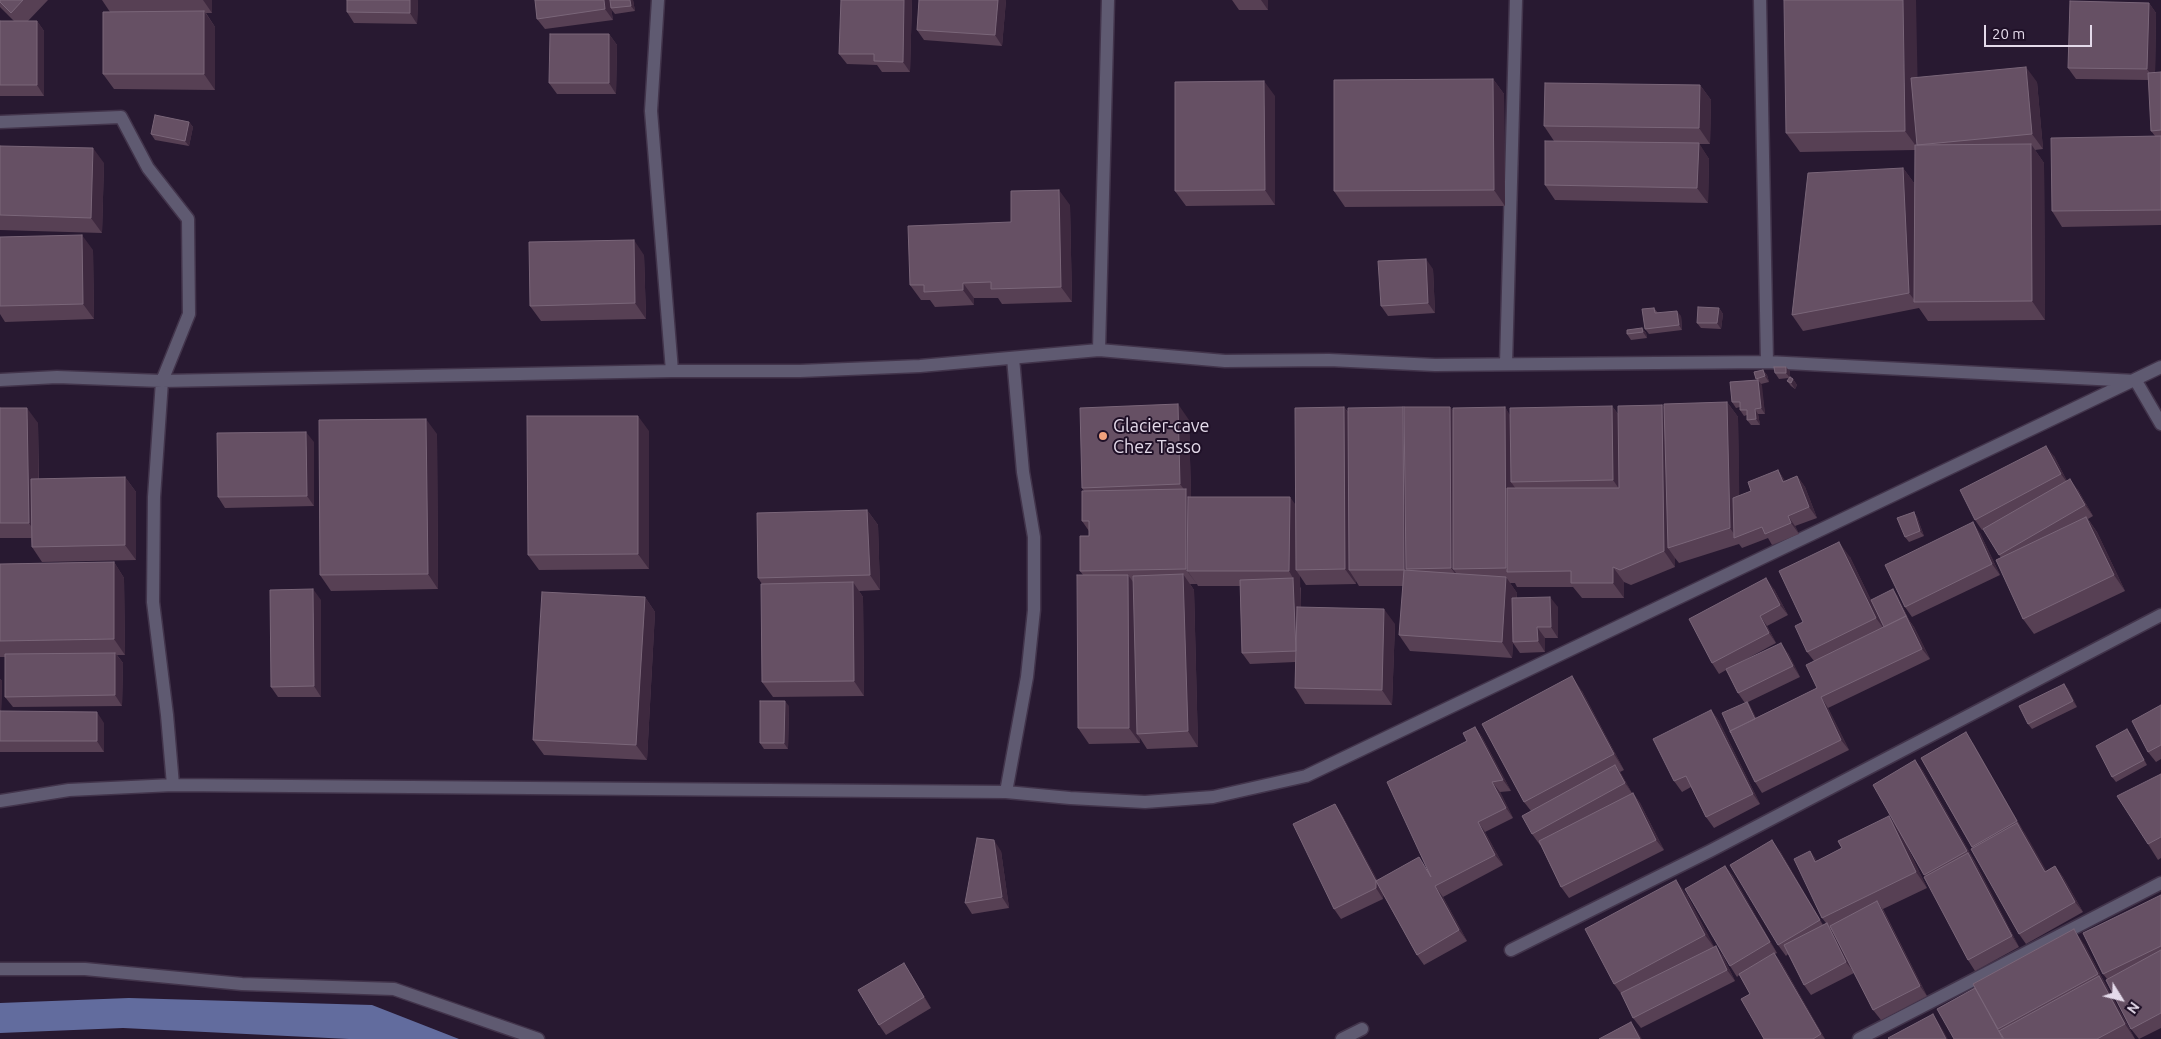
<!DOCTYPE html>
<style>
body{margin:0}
#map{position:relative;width:2161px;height:1039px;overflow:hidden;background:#281931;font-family:Ubuntu,sans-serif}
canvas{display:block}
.north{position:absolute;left:2096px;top:974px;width:50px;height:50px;-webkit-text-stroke:4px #1f1027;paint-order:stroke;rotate:126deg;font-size:14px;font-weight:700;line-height:20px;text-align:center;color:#e4daea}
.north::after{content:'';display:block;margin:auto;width:18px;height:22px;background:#e4daea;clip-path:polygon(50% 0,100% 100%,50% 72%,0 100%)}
.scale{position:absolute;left:1984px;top:25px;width:108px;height:22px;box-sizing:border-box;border:2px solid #e4daea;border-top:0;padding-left:6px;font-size:15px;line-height:18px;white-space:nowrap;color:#e4daea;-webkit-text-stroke:4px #1f1027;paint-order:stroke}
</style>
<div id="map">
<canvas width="2161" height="1039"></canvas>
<div class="north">N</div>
<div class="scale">20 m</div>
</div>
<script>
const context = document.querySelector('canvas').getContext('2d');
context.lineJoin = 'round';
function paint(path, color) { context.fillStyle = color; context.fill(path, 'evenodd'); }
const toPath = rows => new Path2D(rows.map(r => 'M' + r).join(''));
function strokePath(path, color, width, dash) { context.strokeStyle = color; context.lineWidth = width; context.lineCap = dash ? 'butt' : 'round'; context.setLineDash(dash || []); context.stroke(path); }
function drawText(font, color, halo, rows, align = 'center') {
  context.font = font + ' Ubuntu,sans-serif'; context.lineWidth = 4; context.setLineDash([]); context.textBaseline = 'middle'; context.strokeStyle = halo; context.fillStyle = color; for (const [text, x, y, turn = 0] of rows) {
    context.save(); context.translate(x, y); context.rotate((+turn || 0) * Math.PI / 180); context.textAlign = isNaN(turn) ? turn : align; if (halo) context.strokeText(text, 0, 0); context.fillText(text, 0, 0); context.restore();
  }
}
const water = toPath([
 [129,998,372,1005,459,1039,349,1039,123,1028,0,1033,0,1003]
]);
const street = toPath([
 [658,0,651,111,672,371],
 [1760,0,1767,362],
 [0,122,121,117,148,168,188,219,189,314,162,381,154,497,153,602,167,715,173,785],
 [1099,350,1108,0],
 [1506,364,1516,0],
 [0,380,57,377,162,381,672,371,800,371,920,366,1099,350,1225,361,1329,360,1435,365,1767,362,2136,381,2161,424],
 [1006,792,1027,677,1034,610,1034,537,1023,472,1013,358],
 [0,801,69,790,173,785,1006,792,1070,798,1145,802,1213,797,1306,776,2161,367],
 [1511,950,1710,851,2161,615],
 [0,969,85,969,242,984,394,989,538,1039],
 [1342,1039,1362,1029],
 [1859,1039,2161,883]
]);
const wall = toPath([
 [0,0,48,0,28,21,37,21,44,31,44,96,0,96,0,21,14,21,0,7],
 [102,0,212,0,212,13,206,13,215,27,215,90,114,89,103,74,110,12],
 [347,0,418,0,417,24,354,23,347,12],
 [633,0,635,11,615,14,611,9,613,20,545,29,537,19],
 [841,0,912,0,910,72,882,72,877,65,847,64,839,54],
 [919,0,1006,0,1002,46,924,40,917,30],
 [1232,0,1268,0,1268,10,1239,10],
 [2149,3,2156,13,2155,73,2161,72,2161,225,2062,227,2052,211,2155,136,2151,131,2149,80,2076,79,2068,68],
 [609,34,617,45,616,94,557,94,549,83],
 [1917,77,2037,82,2043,149,2035,150,2044,163,2045,320,1928,321,1919,308,1803,331,1792,315,1903,168,1914,183,1915,202,1915,150,1800,152,1786,133],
 [1493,79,1504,94,1505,206,1345,207,1334,191],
 [1700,85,1711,100,1710,144,1699,144,1709,159,1708,203,1555,200,1545,185,1554,141,1544,126],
 [1275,96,1275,205,1186,206,1175,191],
 [189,122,193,127,189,146,155,140,151,134],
 [0,146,104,163,102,233,0,230],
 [1070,205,1072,302,1002,304,998,298,974,298,974,305,935,307,930,300,921,300,910,285,1011,222],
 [0,237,93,250,94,319,5,322,0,314],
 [644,255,646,319,541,321,530,306],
 [1433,269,1435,313,1388,316,1381,306],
 [1654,308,1658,313,1681,316,1682,330,1649,334,1645,329],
 [1719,308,1723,314,1721,329,1701,328,1697,323],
 [1642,328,1646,333,1647,338,1631,340,1627,334],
 [1786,367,1790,372,1790,377,1793,379,1797,385,1795,389,1791,386,1787,381,1789,378,1779,379,1775,373],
 [1763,370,1767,375,1769,382,1761,384,1765,414,1758,414,1760,425,1751,425,1747,420,1747,415,1744,416,1740,410,1740,407,1736,408,1732,402,1757,380,1754,372],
 [1727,402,1738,417,1739,496,1751,491,1778,470,1785,481,1797,476,1805,487,1817,518,1795,526,1799,534,1772,545,1768,538,1742,548,1739,544,1679,563,1675,558,1675,567,1631,585,1624,582,1624,598,1582,598,1573,587,1517,587,1515,583,1510,583,1517,593,1517,598,1558,607,1558,638,1545,638,1545,652,1520,653,1513,643,1512,658,1410,651,1399,635,1403,586,1359,586,1356,581,1356,584,1306,585,1300,576,1300,587,1301,588,1301,607,1395,624,1392,705,1305,704,1295,688,1295,662,1250,664,1242,653,1240,586,1198,586,1197,584,1190,584,1194,590,1198,747,1147,749,1140,738,1140,743,1089,744,1078,728,1083,575,1080,571,1089,536,1089,531,1082,521,1084,491,1082,488,1189,420,1191,497,1295,504,1344,407,1348,412,1403,407,1404,409,1450,407,1453,411,1505,407,1510,416,1612,406,1618,414,1662,405,1665,408],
 [0,408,38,423,39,479,125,477,136,492,136,560,42,562,32,547,31,538,0,538],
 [649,431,649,569,539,570,528,555],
 [437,434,438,589,331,591,320,575],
 [314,442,314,506,225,508,218,497],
 [2054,456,2067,481,2078,490,2093,516,2088,519,2097,532,2125,591,2034,634,2023,619,2001,558,1984,529,1982,530,1975,520],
 [867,510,878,525,880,590,859,591,863,597,864,696,773,697,762,682,762,584,758,578],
 [1914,512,1917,517,1924,536,1909,542,1905,537],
 [1980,533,2000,575,1912,617,1905,607],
 [1850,557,1884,627,1897,595,1909,620,1914,627,1930,659,1828,708,1849,750,1762,793,1755,782,1745,703,1738,693,1726,670,1719,674,1712,663,1774,589,1788,615,1767,626,1776,643,1741,662,1788,653,1800,677,1748,702,1756,718,1817,688,1814,661,1807,652,1803,622],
 [114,562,124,578,125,655,117,655,123,663,122,706,13,707,5,697,5,657,0,657,0,564],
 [645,597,655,612,647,760,544,755,533,740],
 [321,600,321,697,278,697,271,687],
 [0,679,2,681,1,711,104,723,104,752,0,752],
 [2064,684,2068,689,2077,707,2032,729,2028,724],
 [1582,691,1624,770,1620,772,1632,793,1633,793,1640,803,1664,850,1569,898,1561,887,1540,844,1540,845,1532,834,1531,811,1524,802],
 [2161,705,2161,759,2156,762,2148,752],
 [789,706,788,749,764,749,760,743],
 [1711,710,1719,721,1760,804,1714,828,1706,817,1691,787,1682,792,1674,781],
 [1475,727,1482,737,1511,791,1500,792,1513,818,1485,832,1503,865,1443,897,1467,941,1424,965,1417,955,1383,894,1383,899,1341,919,1334,909,1335,804,1342,815,1377,880,1427,869,1467,741],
 [2127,729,2131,734,2147,765,2116,782,2112,777],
 [1973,743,2046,871,2055,866,2063,877,2083,912,2026,944,2019,934,1972,848,1921,758],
 [1915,760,1923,771,1975,862,2019,947,1975,971,1968,960,1925,876,1902,836,1927,888,1883,909,1927,996,1881,1020,1873,1010,1834,933,1854,973,1811,995,1804,985,1788,954,1786,956,1778,945,1780,851,1823,925,1826,923,1822,918,1810,851,1817,861,1842,848,1889,816,1898,829],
 [2161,774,2161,858,2158,860,2148,844],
 [1001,851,1009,908,972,914,965,903],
 [1725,866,1733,876,1777,953,1775,954,1782,964,1825,1039,1764,1039,1750,994,1739,975,1737,977,1730,966],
 [1687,895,1714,947,1723,956,1735,981,1641,1028,1633,1018,1622,995,1614,984],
 [2161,895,2161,1028,2139,1039,2131,1029,2107,979,2103,974],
 [2084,944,2135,1039,1954,1039],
 [911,974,931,1008,886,1035,879,1025]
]);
const shadedWall = toPath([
 [203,0,212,0,212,13],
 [410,0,418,0,417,24,410,13],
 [604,0,610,0,613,20,605,9],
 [630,0,633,0,635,11,631,6],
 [904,0,912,0,910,72,903,62],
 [998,0,1006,0,1002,46,995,35],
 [1261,0,1268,0,1268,10],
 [1903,0,1916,0,1919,150,1905,131],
 [2149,3,2156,13,2155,80,2147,69],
 [204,11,215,27,215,90,204,74],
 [37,21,44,31,44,96,37,85],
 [609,34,617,45,616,94,609,83],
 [2026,67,2037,82,2043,149,2032,134],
 [1493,79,1504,94,1505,206,1494,190],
 [1264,81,1275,96,1275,205,1265,190],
 [1700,85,1711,100,1710,144,1699,128],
 [189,122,193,127,189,146,185,141],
 [1699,143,1709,159,1708,203,1697,188],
 [2031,144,2044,163,2045,320,2032,301],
 [93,148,104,163,102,233,91,218],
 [1903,168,1914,183,1920,302,1916,302,1909,293],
 [1059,190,1070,205,1072,302,1061,287],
 [82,235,93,250,94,319,83,304],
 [634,240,644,255,646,319,635,303],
 [1426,259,1433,269,1435,313,1428,303],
 [963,283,974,298,974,305,963,290],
 [1719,308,1723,314,1721,329,1717,323],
 [1677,311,1681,316,1682,330,1679,325],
 [1642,328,1646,333,1647,338,1643,332],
 [1786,367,1790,372,1790,378,1786,373],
 [1763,370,1767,375,1769,382,1765,376],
 [1793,379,1797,385,1795,389,1791,383],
 [1758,380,1762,385,1765,414,1761,408],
 [1727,402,1738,417,1740,535,1736,537,1730,528],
 [1178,404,1189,420,1191,496,1187,571,1197,584,1186,569,1186,492,1180,484],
 [1662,405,1673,420,1668,548,1675,558,1675,567,1664,551],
 [1612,406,1623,421,1624,496,1613,480],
 [1344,407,1355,423,1349,570,1356,581,1356,584,1345,569],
 [1403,407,1413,422,1406,569,1415,583,1404,570],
 [1450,407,1461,422,1453,569,1462,581,1462,583,1451,568],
 [1505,407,1515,423,1511,482,1516,489,1508,572,1506,568],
 [27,408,38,423,39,538,29,523],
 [1755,409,1758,414,1760,425,1756,419],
 [638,416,649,431,649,569,638,554],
 [426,419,437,434,438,589,428,574],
 [306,432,314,442,314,506,307,496],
 [2046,446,2054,456,2069,485,2061,474],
 [1778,470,1785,481,1783,482],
 [1797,476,1805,487,1817,518,1809,507],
 [125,477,136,492,136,560,125,545],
 [2070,479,2078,490,2093,516,2085,505],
 [1290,497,1301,512,1296,570,1300,576,1303,662,1296,651,1293,578,1289,571],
 [867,510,878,525,880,590,870,575],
 [1914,512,1917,517,1924,536,1920,531],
 [1788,516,1795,526,1799,534,1791,523],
 [2086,517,2097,532,2125,591,2114,575],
 [1973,522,1980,533,2000,575,1992,564],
 [1839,542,1850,557,1887,633,1876,618],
 [114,562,124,578,125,655,114,639],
 [1613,567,1624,582,1624,598,1613,583],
 [1183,574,1194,590,1198,747,1188,731],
 [1128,575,1139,590,1137,734,1140,738,1140,743,1129,728],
 [1506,577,1517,593,1512,658,1502,642],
 [1766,578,1774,589,1788,615,1780,605],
 [853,582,863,597,864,696,854,681],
 [313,589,321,600,321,697,314,686],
 [1893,589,1897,595,1909,620,1914,627,1930,659,1922,649],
 [645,597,655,612,647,760,636,745],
 [1550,597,1558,607,1558,638,1551,627],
 [1384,609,1395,624,1392,705,1382,690],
 [1760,616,1767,626,1776,643,1769,633],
 [1537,627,1545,638,1545,652,1538,641],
 [1781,643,1788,653,1800,677,1793,666],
 [115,653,123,663,122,706,115,695],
 [1572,676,1582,691,1624,770,1614,754],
 [0,679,2,681,1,722,0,720],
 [2064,684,2068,689,2077,707,2073,701],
 [1821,697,1828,708,1849,750,1841,740],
 [785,701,789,706,788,749,784,743],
 [1747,702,1751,708,1760,727,1756,721],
 [1711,710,1719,721,1760,804,1753,794],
 [97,712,104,723,104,752,97,741],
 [1475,727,1482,737,1511,791,1503,780],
 [2127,729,2131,734,2147,765,2144,760],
 [1966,732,1973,743,2024,832,2017,821],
 [1915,760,1923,771,1975,862,1967,851],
 [1615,765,1622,775,1632,793,1625,783],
 [1492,782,1500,792,1513,818,1506,808],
 [1633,793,1640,803,1664,850,1656,840],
 [1335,804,1342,815,1384,892,1376,881],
 [1889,816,1900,832,1927,888,1916,872],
 [1478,822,1485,832,1503,865,1495,855],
 [2017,823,2025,833,2053,882,2045,872],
 [994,840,1001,851,1009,908,1002,897],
 [1772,840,1780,851,1827,931,1820,920],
 [1810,851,1820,866,1815,862],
 [1968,853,1976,864,2019,947,2012,936],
 [1725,866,1733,876,1777,953,1770,942],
 [2055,866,2063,877,2083,912,2075,902],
 [1676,880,1687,895,1716,950,1705,935],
 [1376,881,1384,892,1383,899,1376,888],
 [1435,886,1443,897,1467,941,1459,930],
 [1877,901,1884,912,1927,996,1920,986],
 [1827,923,1834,934,1854,973,1846,962],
 [2074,929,2084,944,2108,989,2098,974],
 [1716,946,1723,956,1735,981,1727,970],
 [1774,953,1782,964,1825,1039,1821,1034],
 [904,963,911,974,931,1008,924,997],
 [2099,976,2110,992,2135,1039,2125,1024],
 [1933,1014,1940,1025,1948,1039,1946,1039],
 [1631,1022,1638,1032,1642,1039,1640,1039]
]);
const building = toPath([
 [0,0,23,0,11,13,0,2,0,0],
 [347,0,410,0,410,13,347,12,347,0],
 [535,0,604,0,605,9,537,19,535,0],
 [610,0,630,0,631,6,611,8,610,0],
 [841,0,904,0,903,62,874,61,874,54,839,54,841,0],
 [919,0,998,0,995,35,917,30,919,0],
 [1784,0,1903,0,1905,131,1786,133,1784,0],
 [2070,1,2149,3,2147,69,2068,68,2070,1],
 [204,11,204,74,103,74,103,12,204,11],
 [0,21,37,21,37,85,0,85,0,21],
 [550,34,609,34,609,83,549,83,550,34],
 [2026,67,2032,134,1917,145,1911,78,2026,67],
 [2161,72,2161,130,2151,131,2148,73,2161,72],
 [1493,79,1494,190,1334,191,1334,80,1493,79],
 [1264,81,1265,190,1175,191,1175,82,1264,81],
 [1545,83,1700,85,1699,128,1544,126,1545,83],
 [155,115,189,122,185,141,151,134,155,115],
 [2161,136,2161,210,2052,211,2051,138,2161,136],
 [1545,141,1699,143,1697,188,1545,185,1545,141],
 [2031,144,2032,301,1914,302,1915,145,2031,144],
 [0,146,93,148,91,218,0,215,0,146],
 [1903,168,1909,293,1792,315,1808,173,1903,168],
 [1059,190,1061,287,991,289,991,282,963,283,963,290,924,292,924,285,910,285,908,226,1011,222,1011,191,1059,190],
 [82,235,83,304,0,306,0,237,82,235],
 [634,240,635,303,530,306,529,242,634,240],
 [1426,259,1428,303,1381,306,1378,261,1426,259],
 [1698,307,1719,308,1717,323,1697,323,1698,307],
 [1654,308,1655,313,1677,311,1679,325,1645,329,1642,309,1654,308],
 [1642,328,1643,332,1627,334,1627,330,1642,328],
 [1774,367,1786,367,1786,373,1775,373,1774,367],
 [1763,370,1765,376,1756,379,1754,372,1763,370],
 [1790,377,1793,379,1791,383,1787,381,1790,377],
 [1758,380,1761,408,1755,409,1756,419,1747,420,1747,410,1740,410,1740,402,1732,402,1730,382,1758,380],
 [1727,402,1730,528,1668,548,1664,404,1727,402],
 [1178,404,1180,484,1082,488,1080,408,1178,404],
 [1662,405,1664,551,1620,570,1613,567,1613,583,1571,583,1571,571,1507,572,1507,488,1619,488,1618,406,1662,405],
 [1612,406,1613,480,1511,482,1510,408,1612,406],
 [1344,407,1345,569,1296,570,1295,408,1344,407],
 [1403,407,1404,570,1506,577,1502,642,1399,635,1404,570,1349,570,1348,408,1403,407],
 [1404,407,1450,407,1451,568,1406,569,1404,407],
 [1505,407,1506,568,1453,569,1453,408,1505,407],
 [0,408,27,408,29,523,0,523,0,408],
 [527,416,638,416,638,554,528,555,527,416],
 [426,419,428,574,320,575,319,420,426,419],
 [306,432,307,496,218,497,217,433,306,432],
 [2046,446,2061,474,1975,520,1960,490,2046,446],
 [1778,470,1783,482,1797,476,1809,507,1788,516,1791,523,1765,534,1762,527,1734,538,1733,498,1751,491,1748,482,1778,470],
 [125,477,125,545,32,547,31,479,125,477],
 [2070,479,2085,505,1999,555,1983,529,2070,479],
 [1186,489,1186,569,1080,571,1080,536,1089,536,1089,521,1082,521,1082,491,1186,489],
 [1188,497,1290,497,1289,571,1187,571,1188,497],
 [867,510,870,575,758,578,757,513,867,510],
 [1914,512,1920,531,1905,537,1897,518,1914,512],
 [2086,517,2114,575,2023,619,1996,560,2086,517],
 [1973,522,1992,564,1905,607,1885,565,1973,522],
 [1839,542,1876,618,1807,652,1795,626,1803,622,1779,571,1839,542],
 [114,562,114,639,0,641,0,564,114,562],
 [1183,574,1188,731,1137,734,1133,576,1183,574],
 [1077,575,1128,575,1129,728,1078,728,1077,575],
 [1293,578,1296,651,1242,653,1240,580,1293,578],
 [1766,578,1780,605,1760,616,1769,633,1712,663,1689,619,1766,578],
 [853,582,854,681,762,682,761,584,853,582],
 [313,589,314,686,271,687,270,590,313,589],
 [1893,589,1906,616,1884,627,1871,600,1893,589],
 [542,592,645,597,636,745,533,740,542,592],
 [1550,597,1551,627,1537,627,1538,641,1513,642,1512,598,1550,597],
 [1297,607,1384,609,1382,690,1295,688,1297,607],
 [1906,616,1922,649,1821,697,1841,740,1755,782,1730,731,1817,688,1806,665,1906,616],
 [1781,643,1793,666,1738,693,1726,669,1781,643],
 [115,653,115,695,5,697,5,654,115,653],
 [1572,676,1614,754,1524,802,1482,724,1572,676],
 [2064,684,2073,701,2028,724,2019,706,2064,684],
 [760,701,785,701,784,743,760,743,760,701],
 [1747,702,1755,719,1730,731,1731,733,1722,713,1747,702],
 [2161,705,2161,745,2148,752,2132,721,2161,705],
 [1711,710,1753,794,1706,817,1686,776,1674,781,1653,739,1711,710],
 [0,711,97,712,97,741,0,741,0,711],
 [1475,727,1503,780,1492,782,1506,808,1478,822,1495,855,1435,886,1459,930,1417,955,1376,881,1376,888,1334,909,1293,824,1335,804,1376,881,1419,857,1431,877,1387,782,1467,741,1463,733,1475,727],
 [2127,729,2144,760,2112,777,2096,746,2127,729],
 [1966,732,2017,821,1972,847,1921,758,1966,732],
 [1915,760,1967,851,1924,875,1873,785,1915,760],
 [1615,765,1625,783,1532,834,1522,816,1615,765],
 [2161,774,2161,837,2148,844,2117,796,2161,774],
 [1633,793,1656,840,1561,887,1539,841,1633,793],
 [1889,816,1916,872,1822,918,1794,859,1810,851,1815,862,1842,848,1838,841,1889,816],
 [2017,823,2045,872,2055,866,2075,902,2019,934,1971,849,2017,823],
 [977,838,994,840,1002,897,965,903,977,838],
 [1772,840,1820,920,1778,945,1730,865,1772,840],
 [1968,853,2012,936,1968,960,1924,877,1968,853],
 [1725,866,1770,942,1730,966,1685,889,1725,866],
 [1676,880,1705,935,1614,984,1585,929,1676,880],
 [2161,895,2161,946,2103,974,2083,933,2161,895],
 [1877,901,1920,986,1873,1010,1830,926,1877,901],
 [1827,923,1846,962,1804,985,1784,945,1827,923],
 [2074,929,2098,974,1998,1029,1973,984,2074,929],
 [1716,946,1727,970,1633,1018,1621,993,1716,946],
 [2161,950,2161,1013,2131,1029,2106,980,2161,950],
 [1774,953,1821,1034,1813,1039,1764,1039,1741,999,1750,994,1739,974,1774,953],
 [904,963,924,997,879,1025,858,990,904,963],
 [2099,976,2125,1024,2097,1039,2004,1039,1999,1031,2099,976],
 [1975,988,2003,1039,1954,1039,1937,1009,1975,988],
 [1933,1014,1946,1039,1889,1039,1888,1038,1933,1014],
 [1631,1022,1640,1039,1599,1039,1631,1022]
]);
const markers = [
 [1103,436,5,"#f1a17d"]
];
const poiNames = [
 ["Glacier-cave",1113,426],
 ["Chez Tasso",1113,447]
];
paint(water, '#626c9e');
strokePath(street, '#42344b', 15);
strokePath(street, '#5f5a71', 12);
paint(wall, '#574054');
paint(shadedWall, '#3e293f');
paint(building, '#665064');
strokePath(building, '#7a6679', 1);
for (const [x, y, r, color] of markers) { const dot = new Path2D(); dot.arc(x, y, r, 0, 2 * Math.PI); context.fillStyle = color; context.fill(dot); strokePath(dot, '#1f1027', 2); }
drawText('18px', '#e4daea', '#1f1027', poiNames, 'left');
</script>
